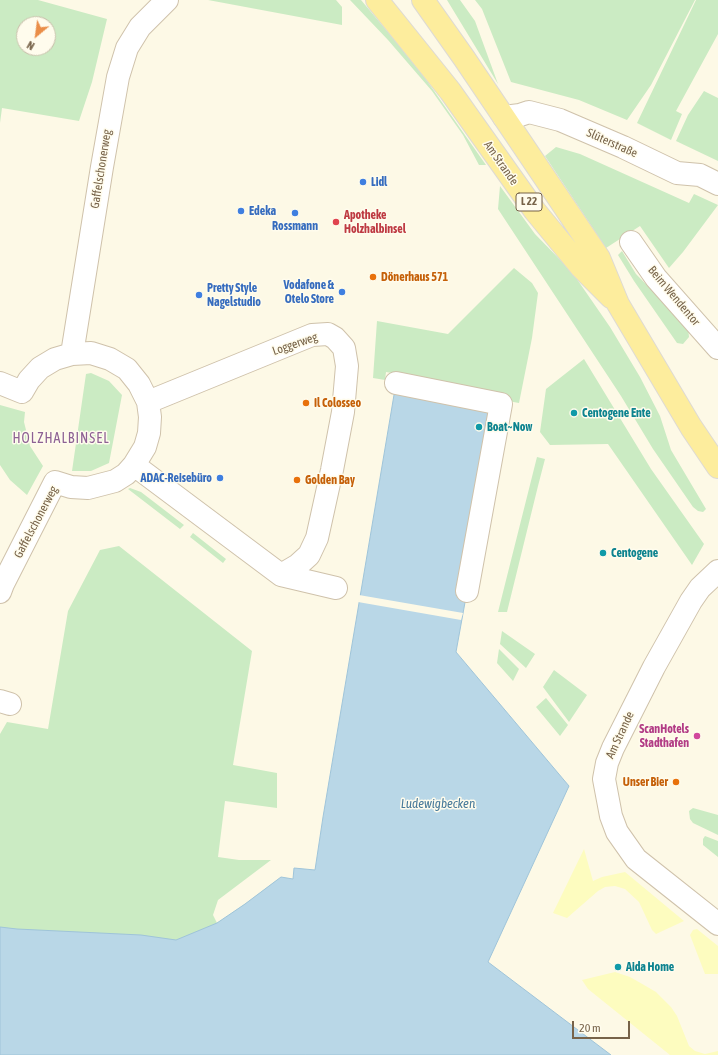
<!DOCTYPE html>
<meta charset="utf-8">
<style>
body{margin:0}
#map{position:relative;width:718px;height:1055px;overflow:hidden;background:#fdf9e6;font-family:"Asap Condensed",sans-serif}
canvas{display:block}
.north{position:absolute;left:16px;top:16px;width:40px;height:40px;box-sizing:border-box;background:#fffced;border:1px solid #c9bfab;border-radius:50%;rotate:209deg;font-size:11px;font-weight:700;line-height:16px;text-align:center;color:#776349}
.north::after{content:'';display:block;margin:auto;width:14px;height:18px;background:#ea8e48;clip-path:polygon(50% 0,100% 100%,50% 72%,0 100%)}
.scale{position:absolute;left:572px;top:1021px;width:58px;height:18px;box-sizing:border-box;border:2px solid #776349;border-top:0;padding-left:5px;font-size:12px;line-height:14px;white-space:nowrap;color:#776349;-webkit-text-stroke:3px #fffced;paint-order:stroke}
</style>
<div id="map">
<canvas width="718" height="1055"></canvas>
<div class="north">N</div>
<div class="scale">20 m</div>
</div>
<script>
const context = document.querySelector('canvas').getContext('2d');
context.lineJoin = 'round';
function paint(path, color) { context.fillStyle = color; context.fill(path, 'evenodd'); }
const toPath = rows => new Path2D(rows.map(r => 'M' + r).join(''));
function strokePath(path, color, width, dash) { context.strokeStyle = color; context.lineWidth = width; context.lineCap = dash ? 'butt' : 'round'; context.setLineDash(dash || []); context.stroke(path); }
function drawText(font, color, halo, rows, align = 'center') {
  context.font = font + ' "Asap Condensed",sans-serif'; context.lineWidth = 3; context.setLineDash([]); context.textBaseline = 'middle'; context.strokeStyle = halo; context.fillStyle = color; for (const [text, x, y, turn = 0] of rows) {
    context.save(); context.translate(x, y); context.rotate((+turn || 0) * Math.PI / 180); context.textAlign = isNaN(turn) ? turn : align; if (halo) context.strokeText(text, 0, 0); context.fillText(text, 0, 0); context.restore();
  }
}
const green = toPath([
 [0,0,38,0,107,19,92,82,79,121,2,108,0,123],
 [24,24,48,24,48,48,24,48],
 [208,0,336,0,342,7,342,25],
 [350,0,361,0,418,68,486,165,479,165,463,135,432,91,388,40],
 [447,0,460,0,475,21,498,84],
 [475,0,695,0,651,85,627,120,579,100,511,82,482,9],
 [696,0,718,0,718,34,676,111,682,114,671,140,637,123],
 [704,91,718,98,718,161,676,141,688,115],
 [556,147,580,154,689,203,694,194,718,205,683,252,669,268,640,226,606,248,545,156],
 [500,186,535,234,572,272,610,327,640,377,660,416,671,450,706,509,703,512,698,511,693,507,653,449,621,396,498,209],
 [622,251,636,274,688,327,689,337,683,344,677,343,634,281,618,255],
 [514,268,532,283,538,293,532,338,519,403,403,382,404,375,386,372,385,380,373,378,377,321,448,334],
 [584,359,651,469,704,544,692,565,608,444,550,445,540,432,546,389],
 [91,373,109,381,122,395,109,463,91,471,72,471,86,374],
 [0,405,25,412,24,422,30,446,43,466,27,495,10,480,0,465],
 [537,457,545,459,538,486,507,612,498,612],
 [130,488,141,492,184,525,180,529,128,489],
 [193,533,226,559,223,563,190,537],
 [119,546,252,651,233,765,277,773,277,808,225,801,218,857,239,860,271,860,218,900,213,915,217,923,245,904,281,877,260,898,208,935,0,973,0,734,7,722,48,729,68,611,100,550],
 [502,631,535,654,526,668,500,644],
 [499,649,519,669,513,681,497,663],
 [554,670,587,695,569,722,543,687],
 [546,698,568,725,560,736,536,707],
 [693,808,718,815,718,835,693,823,690,819,689,811],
 [705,836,718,841,718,857,703,845,703,839]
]);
const sand = toPath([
 [584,849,593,881,602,877,625,872,684,921,656,934,652,930,639,902,625,889,615,886,605,887,598,891,567,918,553,913],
 [697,929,718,946,718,974,705,974,690,935,693,930],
 [615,972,630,977,644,985,656,992,671,1007,677,1016,689,1046,695,1051,705,1054,718,1051,718,1055,670,1055,588,989,582,980]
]);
const water = toPath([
 [396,383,501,404,456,652,569,786,488,962,611,1055,0,1055,0,927,17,929,141,935,176,940,217,923,245,904,281,877,293,879,294,868,315,870,323,817,396,383]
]);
const pier = toPath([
 [359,595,463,613,461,620,358,602]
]);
const minor = toPath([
 [504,117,520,115,529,112,560,120,623,147,677,173,700,175,718,184],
 [631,242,656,278,718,348],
 [72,354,102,167,118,77,127,48,140,27,167,0],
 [0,383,22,392,29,380,40,368,55,359,72,354,91,353,110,359,127,369,139,384,148,402,150,417,149,433,145,447,134,465,126,474,115,481,88,488,71,487,55,482,3,584,0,592],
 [396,383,501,404,467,591],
 [148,402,312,335,328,334,335,338,344,348,347,366,343,412,332,470,317,538,309,555,298,565,281,575],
 [134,465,281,575,336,588],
 [718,571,700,588,691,601,654,667,613,748,607,763,604,779,611,816,617,832,636,859,718,924],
 [0,701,10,704]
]);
const major = toPath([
 [377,0,450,91,535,211,581,267,611,297],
 [423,0,464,58,599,258,618,304,691,427,718,467]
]);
const markers = [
 [363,182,4,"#3f7fe0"],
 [241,211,4,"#3f7fe0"],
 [295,213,4,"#3f7fe0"],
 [336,222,4,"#e0444e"],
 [373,277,4,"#e8710a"],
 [342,292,4,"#3f7fe0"],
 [199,295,4,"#3f7fe0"],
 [306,403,4,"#e8710a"],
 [574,413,4,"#0f9aa8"],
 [479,427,4,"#0f9aa8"],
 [220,478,4,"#3f7fe0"],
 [297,480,4,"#e8710a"],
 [603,553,4,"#0f9aa8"],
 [697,736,4,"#d1479c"],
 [676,782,4,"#e8710a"],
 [618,967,4,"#0f9aa8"]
];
const shields = [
 [529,202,26]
];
const shieldNames = [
 ["L 22",529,202]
];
const streetNames = [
 ["Slüterstraße",612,143,24],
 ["Am Strande",501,163,55],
 ["Gaffelschonerweg",101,169,-81],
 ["Beim Wendentor",674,296,50],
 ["Loggerweg",295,344,-19],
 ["Gaffelschonerweg",36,522,-62],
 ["Am Strande",620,735,-65]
];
const shopNames = [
 ["Lidl",371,182],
 ["Edeka",249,211],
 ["Rossmann",295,226,"center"],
 ["Vodafone &",334,285,"right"],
 ["Otelo Store",334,299,"right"],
 ["Pretty Style",207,288],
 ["Nagelstudio",207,302],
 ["ADAC-Reisebüro",212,478,"right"]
];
const healthNames = [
 ["Apotheke",344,215],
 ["Holzhalbinsel",344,229]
];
const foodNames = [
 ["Dönerhaus 571",381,277],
 ["Il Colosseo",314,403],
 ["Golden Bay",305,480],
 ["Unser Bier",668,782,"right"]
];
const cultureNames = [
 ["Centogene Ente",582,413],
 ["Boat~Now",487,427],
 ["Centogene",611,553],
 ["Aida Home",626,967]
];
const hotelNames = [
 ["ScanHotels",689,729],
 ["Stadthafen",689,743]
];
const waterNames = [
 ["Ludewigbecken",438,804]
];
const quarterNames = [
 ["HOLZHALBINSEL",61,439]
];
paint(green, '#cbebc3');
paint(sand, '#fdfcbf');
paint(water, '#b9d7e7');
strokePath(water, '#9fc4d9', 1);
paint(pier, '#fdf9e6');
strokePath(minor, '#cfc2ab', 24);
strokePath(major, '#dedad3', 24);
strokePath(minor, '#fff', 22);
strokePath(major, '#fded9d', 22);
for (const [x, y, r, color] of markers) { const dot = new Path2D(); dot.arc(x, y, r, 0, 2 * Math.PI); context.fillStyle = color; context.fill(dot); strokePath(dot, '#fffced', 1.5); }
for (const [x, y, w] of shields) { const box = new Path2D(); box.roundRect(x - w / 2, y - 9, w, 18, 3); context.fillStyle = '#fffced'; context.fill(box); strokePath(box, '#776349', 1); }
drawText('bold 11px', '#776349', null, shieldNames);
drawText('12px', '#776349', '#fffced', streetNames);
drawText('bold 12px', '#366cbe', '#fffced', shopNames, 'left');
drawText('bold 12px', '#be3a42', '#fffced', healthNames, 'left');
drawText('bold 12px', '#c56008', '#fffced', foodNames, 'left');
drawText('bold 12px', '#0d838f', '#fffced', cultureNames, 'left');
drawText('bold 12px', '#b23c85', '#fffced', hotelNames, 'right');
drawText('italic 13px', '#487a9a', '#fffced', waterNames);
context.letterSpacing = '1px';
drawText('14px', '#8d6194', '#fffced', quarterNames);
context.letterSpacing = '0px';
</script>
